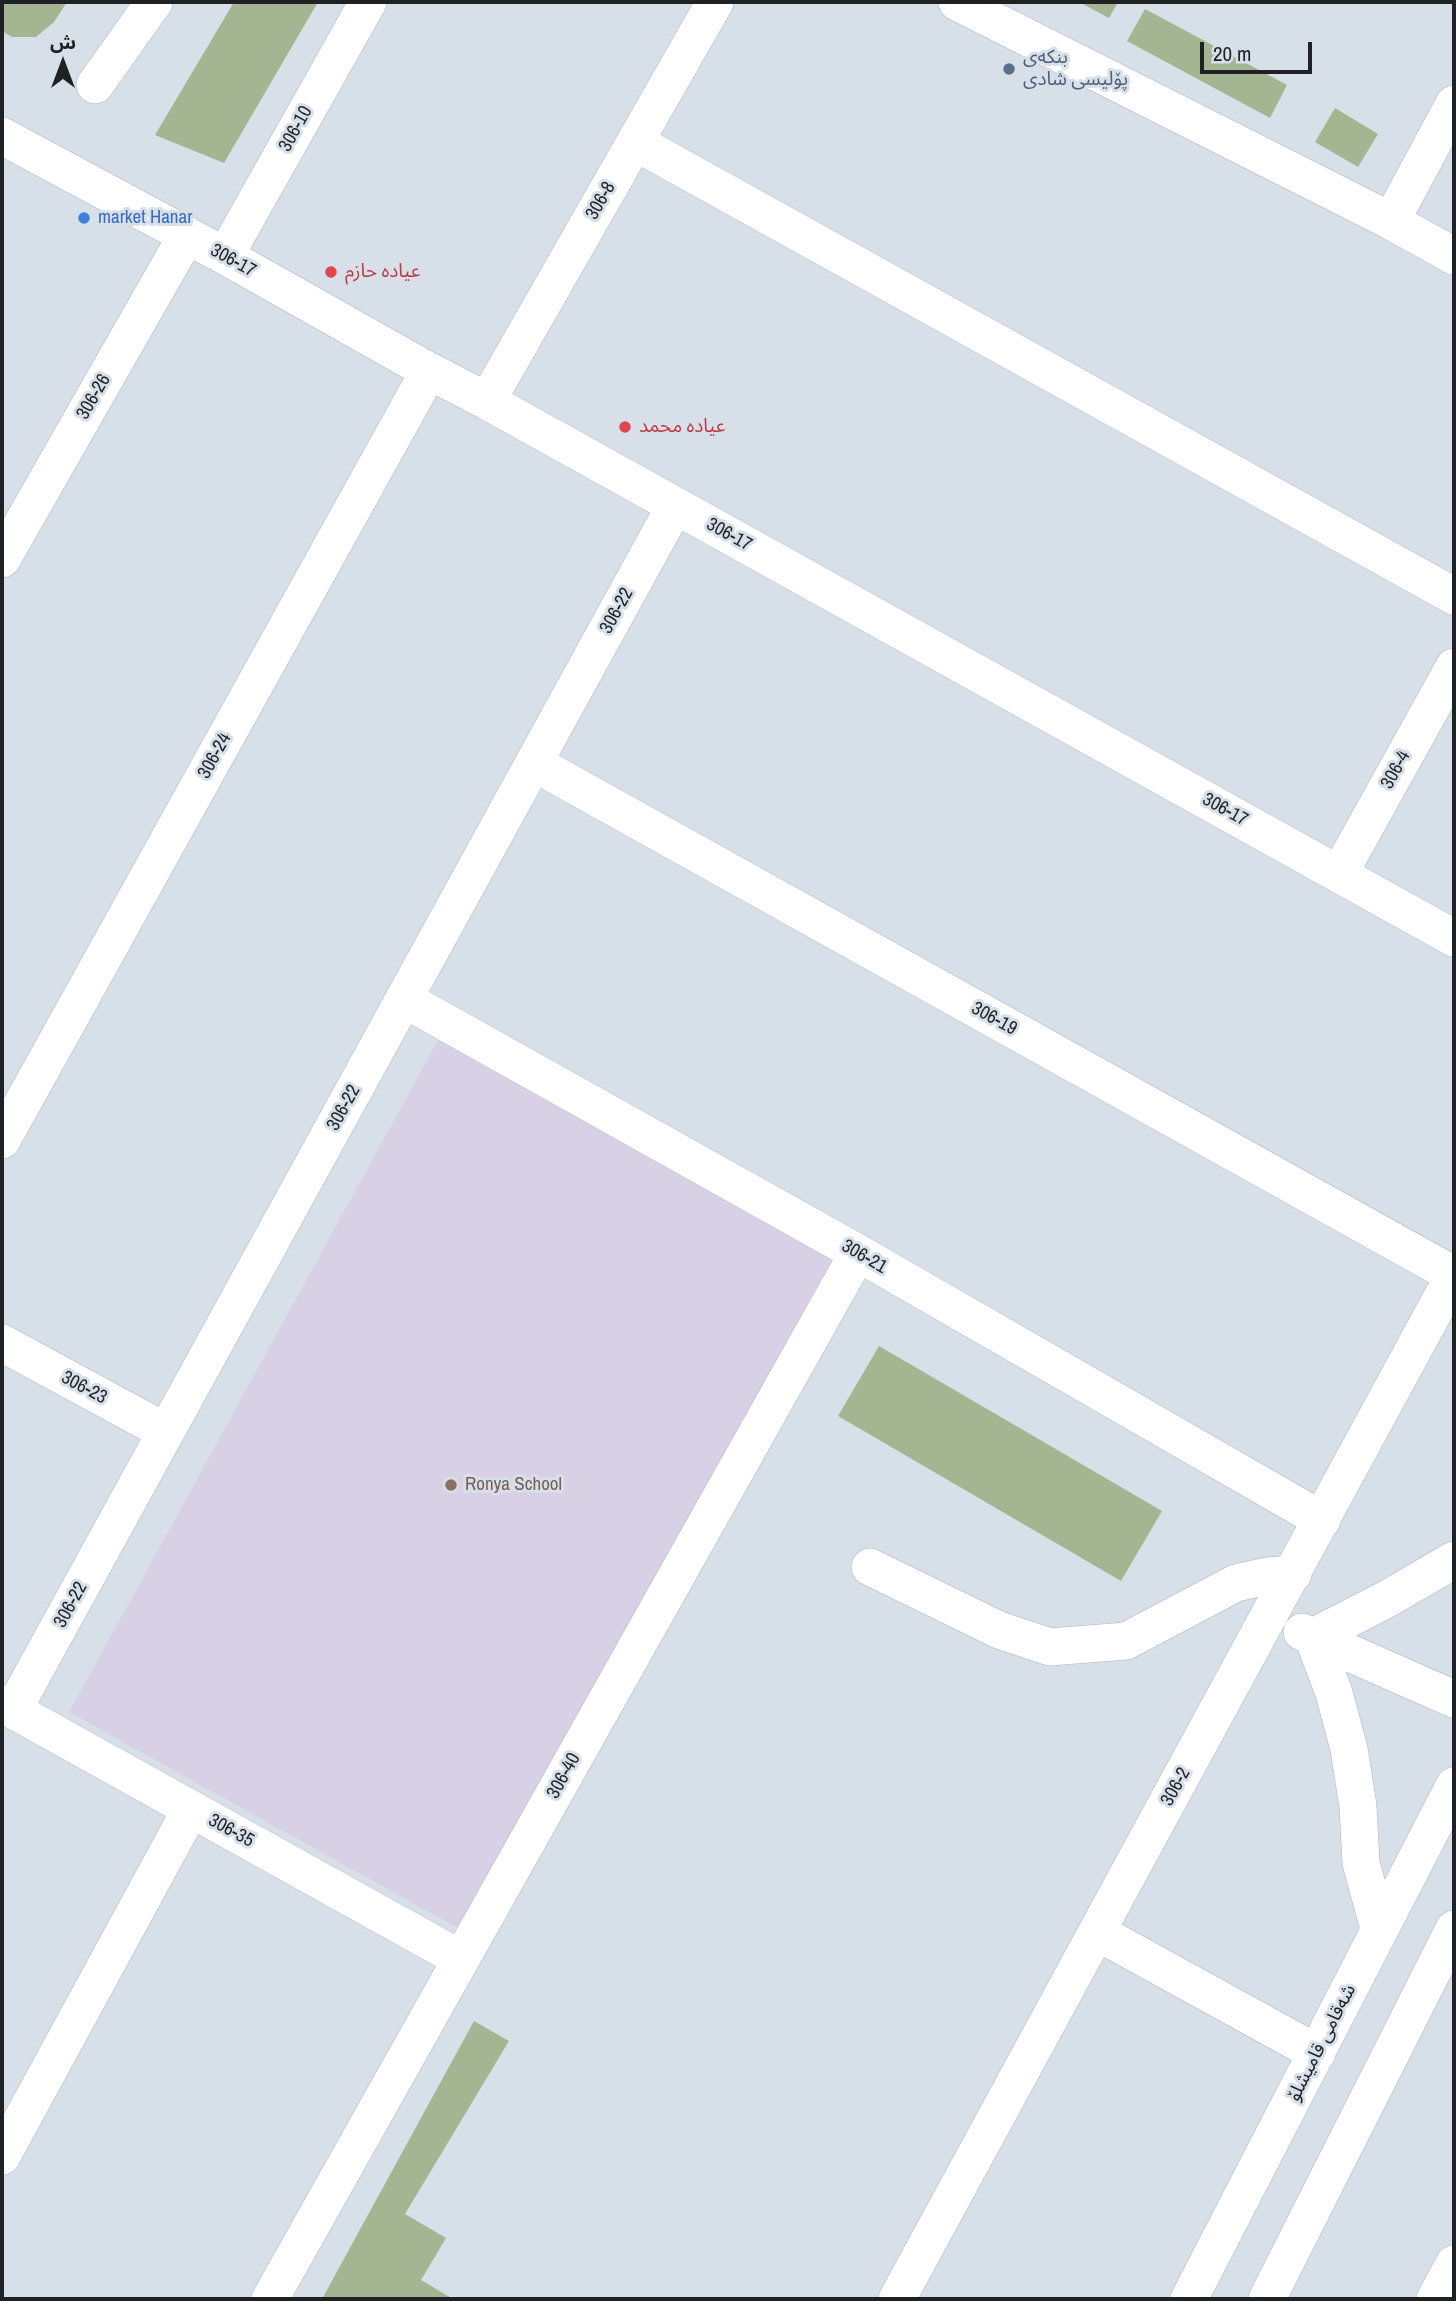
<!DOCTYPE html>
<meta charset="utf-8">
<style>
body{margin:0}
#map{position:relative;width:1456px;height:2301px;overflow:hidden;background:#d7e0e9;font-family:"Archivo Narrow","Noto Sans Arabic",sans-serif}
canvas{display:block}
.frame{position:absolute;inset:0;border:4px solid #1f2225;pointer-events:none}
.north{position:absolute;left:28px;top:28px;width:70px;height:70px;-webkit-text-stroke:5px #d7e0e9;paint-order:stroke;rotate:0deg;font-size:19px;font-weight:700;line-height:28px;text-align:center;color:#1f2225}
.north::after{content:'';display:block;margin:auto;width:24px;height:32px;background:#1f2225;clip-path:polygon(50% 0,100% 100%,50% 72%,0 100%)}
.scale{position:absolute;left:1200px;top:42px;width:112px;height:32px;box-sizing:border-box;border:4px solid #1f2225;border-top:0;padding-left:9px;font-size:21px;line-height:24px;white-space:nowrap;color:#1f2225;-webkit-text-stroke:5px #d7e0e9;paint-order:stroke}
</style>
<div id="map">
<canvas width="1456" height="2301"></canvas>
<div class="frame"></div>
<div class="north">ش</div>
<div class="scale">20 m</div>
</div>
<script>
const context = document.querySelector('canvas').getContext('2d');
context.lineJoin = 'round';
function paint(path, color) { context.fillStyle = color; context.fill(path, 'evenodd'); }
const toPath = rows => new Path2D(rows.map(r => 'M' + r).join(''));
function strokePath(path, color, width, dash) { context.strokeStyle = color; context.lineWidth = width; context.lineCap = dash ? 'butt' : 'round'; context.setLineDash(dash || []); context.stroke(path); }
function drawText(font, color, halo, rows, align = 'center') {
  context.font = font + ' "Archivo Narrow","Noto Sans Arabic",sans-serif'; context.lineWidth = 6; context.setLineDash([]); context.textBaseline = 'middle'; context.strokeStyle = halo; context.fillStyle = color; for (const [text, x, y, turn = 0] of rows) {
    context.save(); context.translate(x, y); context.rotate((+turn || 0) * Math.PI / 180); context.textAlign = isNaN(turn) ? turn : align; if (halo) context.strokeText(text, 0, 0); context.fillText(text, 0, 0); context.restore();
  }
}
const education = toPath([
 [443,1031,833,1257,465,1932,69,1712]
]);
const green = toPath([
 [2,2,67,2,54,22,36,37,12,37,2,31],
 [234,2,318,2,224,163,155,135],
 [1079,2,1118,2,1109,18],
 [1145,9,1287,85,1270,118,1127,41],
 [1335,108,1378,134,1358,167,1315,142],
 [879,1346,1162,1511,1121,1581,838,1416],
 [474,2021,509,2041,405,2214,446,2238,421,2280,453,2299,322,2299]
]);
const minor = toPath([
 [957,2,1391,221,1454,256],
 [95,85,154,2],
 [2,136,225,256,429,371,487,401,1454,938],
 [635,142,1454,596],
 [1391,221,1454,104],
 [225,256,368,2],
 [487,401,715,2],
 [2,559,187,235],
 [534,763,1454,1275,897,2299],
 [1339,874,1454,667],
 [404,999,858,1253,1322,1520],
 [2,1140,429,371],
 [2,1343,166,1432],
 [870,1567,999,1630,1050,1647,1126,1641,1236,1583,1267,1576,1293,1574],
 [1302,1632,1454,1699],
 [2,1704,461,1959],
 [13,1710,675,506],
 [1379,1929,1361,1863,1358,1806,1349,1749,1334,1693,1313,1637,1387,1599,1454,1560],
 [1097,1932,1317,2053],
 [2,2156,191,1809],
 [270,2299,858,1253],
 [1189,2299,1454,1786],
 [1267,2299,1454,1929],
 [1435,2299,1454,2264]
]);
const markers = [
 [1009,69,7,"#5c6f8a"],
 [84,218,7,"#3f7fe0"],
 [331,272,7,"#e0444e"],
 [625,427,7,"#e0444e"],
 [451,1485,7,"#8d6e63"]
];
const serviceNames = [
 ["بنکەی",1023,58],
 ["پۆلیسی شادی",1023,80]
];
const streetNames = [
 ["306-10",296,129,-61],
 ["306-8",601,201,-60],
 ["306-17",233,261,29],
 ["306-26",94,397,-60],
 ["306-17",729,535,29],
 ["306-22",617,611,-61],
 ["306-24",215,756,-61],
 ["306-4",1396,770,-61],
 ["306-17",1225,810,29],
 ["306-19",994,1019,29],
 ["306-22",344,1108,-61],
 ["306-21",864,1257,30],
 ["306-23",84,1388,28],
 ["306-22",71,1605,-61],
 ["306-40",564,1776,-61],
 ["306-2",1176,1787,-61],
 ["306-35",231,1831,29],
 ["شەقامی قامیشلۆ",1322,2043,-63]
];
const shopNames = [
 ["market Hanar",98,218]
];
const healthNames = [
 ["عياده حازم",345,272],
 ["عياده محمد",639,427]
];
const educationNames = [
 ["Ronya School",465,1485]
];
paint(education, '#d8d1e6');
paint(green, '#a4b591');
strokePath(minor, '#acb4bd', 38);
strokePath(minor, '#fff', 37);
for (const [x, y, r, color] of markers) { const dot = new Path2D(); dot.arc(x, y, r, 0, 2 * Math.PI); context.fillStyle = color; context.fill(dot); strokePath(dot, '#d7e0e9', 2.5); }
drawText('19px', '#4e5e75', '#d7e0e9', serviceNames, 'left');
drawText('19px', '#1f2225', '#d7e0e9', streetNames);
drawText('19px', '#366cbe', '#d7e0e9', shopNames, 'left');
drawText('19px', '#be3a42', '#d7e0e9', healthNames, 'left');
drawText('19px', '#785e54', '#d7e0e9', educationNames, 'left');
</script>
